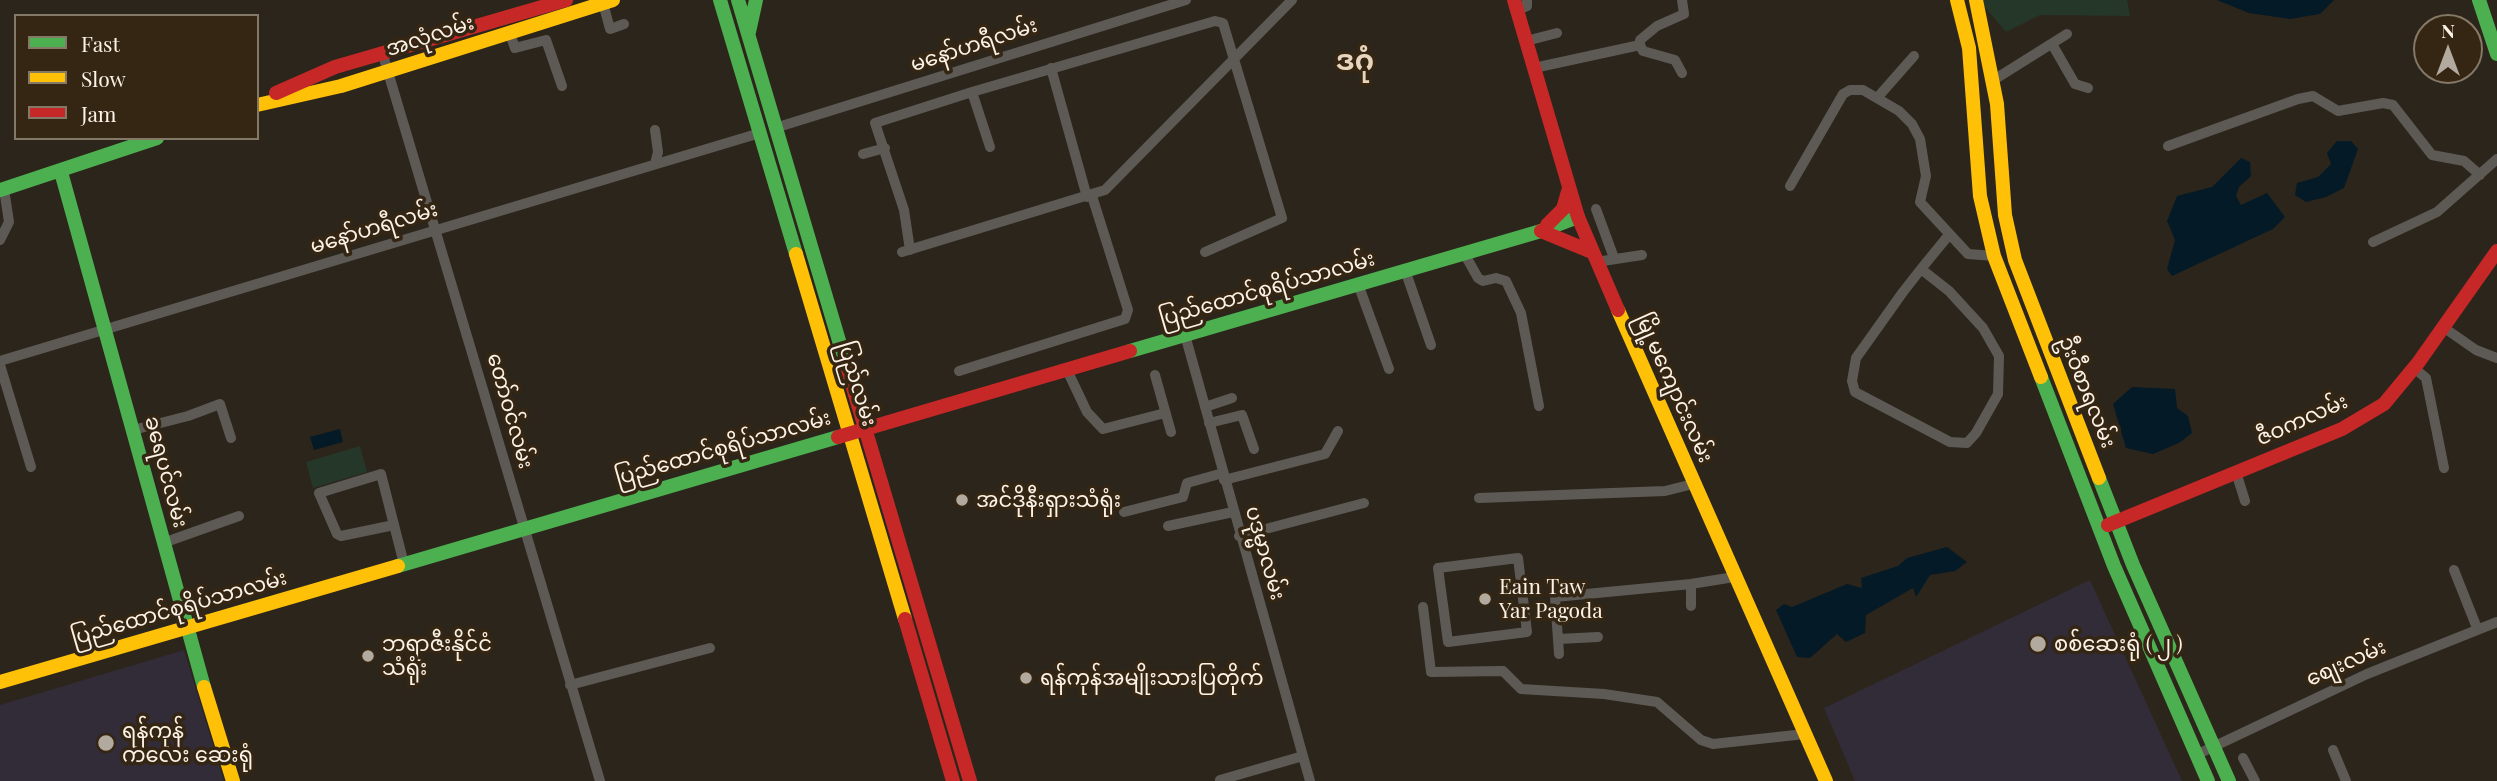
<!DOCTYPE html>
<meta charset="utf-8">
<style>
body{margin:0}
#map{position:relative;width:2497px;height:781px;overflow:hidden;background:#2c251b;font-family:"Playfair Display",serif}
canvas{display:block}
.legend{position:absolute;left:14px;top:14px;width:245px;height:126px;box-sizing:border-box;background:#342613;border:2px solid #847867;margin:0;padding:9px 12px;list-style:none;font-size:21px;color:#fcf2e6}
.legend li{display:flex;align-items:center;gap:14px;height:35px}
.legend b{width:35px;border:2px solid #847867}
.north{position:absolute;left:2413px;top:14px;width:70px;height:70px;box-sizing:border-box;background:#342613;border:2px solid #847867;border-radius:50%;rotate:0deg;font-size:19px;font-weight:700;line-height:28px;text-align:center;color:#fcf2e6}
.north::after{content:'';display:block;margin:auto;width:24px;height:32px;background:#b3aa9f;clip-path:polygon(50% 0,100% 100%,50% 72%,0 100%)}
</style>
<div id="map">
<canvas width="2497" height="781"></canvas>
<ul class="legend">
<li><b style="height:9px;background:#4caf50"></b>Fast</li>
<li><b style="height:9px;background:#ffc107"></b>Slow</li>
<li><b style="height:9px;background:#c62828"></b>Jam</li>
</ul>
<div class="north">N</div>
</div>
<script>
const context = document.querySelector('canvas').getContext('2d');
context.lineJoin = 'round';
function paint(path, color) { context.fillStyle = color; context.fill(path, 'evenodd'); }
const toPath = rows => new Path2D(rows.map(r => 'M' + r).join(''));
function strokePath(path, color, width, dash) { context.strokeStyle = color; context.lineWidth = width; context.lineCap = dash ? 'butt' : 'round'; context.setLineDash(dash || []); context.stroke(path); }
function drawText(font, color, halo, rows, align = 'center') {
  context.font = font + ' "Playfair Display","Noto Sans Myanmar",serif'; context.lineWidth = 7; context.setLineDash([]); context.textBaseline = 'middle'; context.strokeStyle = halo; context.fillStyle = color; for (const [text, x, y, turn = 0] of rows) {
    context.save(); context.translate(x, y); context.rotate((+turn || 0) * Math.PI / 180); context.textAlign = isNaN(turn) ? turn : align; if (halo) context.strokeText(text, 0, 0); context.fillText(text, 0, 0); context.restore();
  }
}
const industrial = toPath([
 [2090,580,2182,781,1855,781,1824,708],
 [184,650,224,781,0,781,0,705]
]);
const green = toPath([
 [1979,0,2127,0,2130,16,2040,15,2006,32],
 [360,446,367,472,313,488,306,462]
]);
const water = toPath([
 [2217,0,2334,0,2320,14,2290,19,2249,13],
 [2337,141,2351,141,2358,149,2344,188,2326,197,2306,202,2295,195,2297,183,2318,177,2331,164,2327,153],
 [2241,158,2250,162,2251,176,2239,187,2236,196,2241,205,2267,193,2285,217,2273,229,2172,276,2167,269,2175,240,2167,221,2177,196,2212,187],
 [2132,387,2175,389,2177,408,2188,416,2192,433,2179,443,2153,454,2126,448,2113,404],
 [340,429,343,442,314,450,310,437],
 [1947,547,1967,562,1955,571,1930,575,1916,597,1913,588,1866,615,1865,633,1846,642,1837,634,1810,658,1797,657,1776,610,1784,604,1792,607,1847,584,1862,588,1861,578,1898,566,1907,558]
]);
const street = toPath([
 [603,3,610,29,624,24],
 [1517,10,1527,6,1527,0],
 [509,31,515,48,546,40,562,86],
 [1526,41,1557,33],
 [2052,44,2075,84,2088,88],
 [1640,45,1640,40,1657,26,1684,14,1682,0],
 [1640,45,1643,51,1675,60,1682,73],
 [382,52,600,781],
 [1051,68,1087,197],
 [1534,68,1640,45],
 [1992,81,2067,34],
 [972,92,1215,21,1223,23,1282,218,1205,252],
 [1877,98,1914,56],
 [775,128,1186,0],
 [655,130,658,152,655,164],
 [2168,146,2298,99,2313,96,2338,111,2383,103,2393,105,2432,155,2464,161,2480,175],
 [863,154,885,148],
 [1790,186,1843,94,1850,90,1863,90,1899,111,1912,124,1920,139,1926,176,1920,202,1968,254,1994,256],
 [1596,209,1614,258],
 [0,240,9,222,4,189],
 [2373,242,2437,212,2497,159],
 [910,250,904,210,875,123,972,92,990,147],
 [902,252,1105,190,1292,0],
 [1464,253,1478,278,1483,281,1496,278,1506,281,1521,313,1539,406],
 [1596,262,1642,255],
 [1921,269,1949,291,1983,328,1999,356,1998,394,1976,433,1967,443,1950,442,1855,392,1852,381,1856,358,1903,292,1921,269,1948,236],
 [1405,270,1431,345],
 [1358,284,1389,369],
 [2443,327,2476,350,2497,358],
 [1185,335,1310,781],
 [0,361,760,133],
 [0,365,31,467],
 [2414,368,2426,378,2444,468],
 [1067,370,1087,412,1103,429,1165,413],
 [959,371,1125,319,1128,310,1092,196],
 [1155,375,1171,432],
 [1205,407,1232,398],
 [1209,423,1242,415,1254,449],
 [133,430,188,416,220,404,231,438],
 [2236,472,2245,501],
 [1224,480,1325,454,1338,431],
 [1479,498,1665,491,1693,484],
 [1124,512,1183,497,1187,483,1223,473],
 [394,525,341,536,337,534,319,493,381,474,404,564],
 [1168,526,1233,512],
 [1239,536,1364,503],
 [163,543,239,516],
 [1518,558,1527,632,1448,642,1438,568,1518,558],
 [2454,570,2477,628],
 [1691,606,1691,584],
 [1423,607,1431,672,1503,671,1521,689,1604,694,1657,702,1701,740,1713,744,1805,734],
 [1558,639,1598,637],
 [1559,654,1555,597,1691,584,1734,577],
 [570,685,710,648],
 [2333,750,2346,781],
 [2196,755,2367,674,2497,622],
 [2243,758,2255,781],
 [1220,780,1303,756]
]);
const fast = toPath([
 [720,0,796,254],
 [738,0,848,371],
 [2479,0,2497,54],
 [749,32,756,0],
 [61,172,204,687],
 [0,190,157,138],
 [1130,351,1541,231,1578,217],
 [2041,377,2114,566,2208,781],
 [2099,478,2133,565,2229,781],
 [398,566,838,437]
]);
const slow = toPath([
 [1957,0,1969,48,1980,196,1994,256,2041,377],
 [1976,0,1997,104,2005,215,2015,260,2099,478],
 [257,105,341,86,613,0],
 [796,254,905,619],
 [1618,310,1826,781],
 [0,682,398,566],
 [204,687,233,781]
]);
const jam = toPath([
 [1514,0,1578,217,1618,310],
 [276,93,335,67,566,0],
 [1547,225,1563,209,1569,188],
 [1541,231,1592,252],
 [848,371,970,781],
 [838,437,1130,351],
 [2108,525,2342,429,2384,404,2418,363,2497,251],
 [905,619,953,781]
]);
const markers = [
 [962,500,7,"#b3aa9f"],
 [1485,599,7,"#b3aa9f"],
 [2038,644,9,"#b3aa9f"],
 [368,656,7,"#b3aa9f"],
 [1026,678,7,"#b3aa9f"],
 [106,743,9,"#b3aa9f"]
];
const streetNames = [
 ["အလုံလမ်း",430,36,-18],
 ["မနော်ဟရီလမ်း",974,45,-18],
 ["မနော်ဟရီလမ်း",374,228,-17],
 ["ပြည်ထောင်စုရိပ်သာလမ်း",1267,289,-16],
 ["ပြည်လမ်း",857,384,73],
 ["မြို့မကျောင်းလမ်း",1674,388,66],
 ["ဦးဝီစာရလမ်း",2087,392,68],
 ["တော်ဝင်လမ်း",510,411,74],
 ["ဇီဝကလမ်း",2302,420,-24],
 ["ပြည်ထောင်စုရိပ်သာလမ်း",723,448,-16],
 ["ခရေပင်လမ်း",166,472,75],
 ["ပဒုမ္မာလမ်း",1265,553,74],
 ["ပြည်ထောင်စုရိပ်သာလမ်း",179,608,-16],
 ["စျေးလမ်း",2346,663,-24]
];
const poiNames = [
 ["အင်ဒိုနီးရှားသံရုံး",976,500],
 ["Eain Taw",1499,587],
 ["Yar Pagoda",1499,611],
 ["ဘရာဇီးနိုင်ငံ",382,644],
 ["သံရုံး",382,668],
 ["စစ်ဆေးရုံ ( ၂ )",2054,644],
 ["ရန်ကုန်အမျိုးသားပြတိုက်",1040,678],
 ["ရန်ကုန်",122,731],
 ["ကလေး ဆေးရုံ",122,755]
];
const districtNames = [
 ["ဒဂုံ",1355,61]
];
paint(industrial, '#322c38');
paint(green, '#253729');
paint(water, '#041a27');
strokePath(street, '#5d5a56', 10);
strokePath(fast, '#4caf50', 14);
strokePath(slow, '#ffc107', 14);
strokePath(jam, '#c62828', 14);
for (const [x, y, r, color] of markers) { const dot = new Path2D(); dot.arc(x, y, r, 0, 2 * Math.PI); context.fillStyle = color; context.fill(dot); strokePath(dot, '#342613', 2.5); }
drawText('21px', '#fcf2e6', '#342613', streetNames);
drawText('21px', '#fcf2e6', '#342613', poiNames, 'left');
drawText('bold 28px', '#e8d5bd', '#342613', districtNames);
</script>
